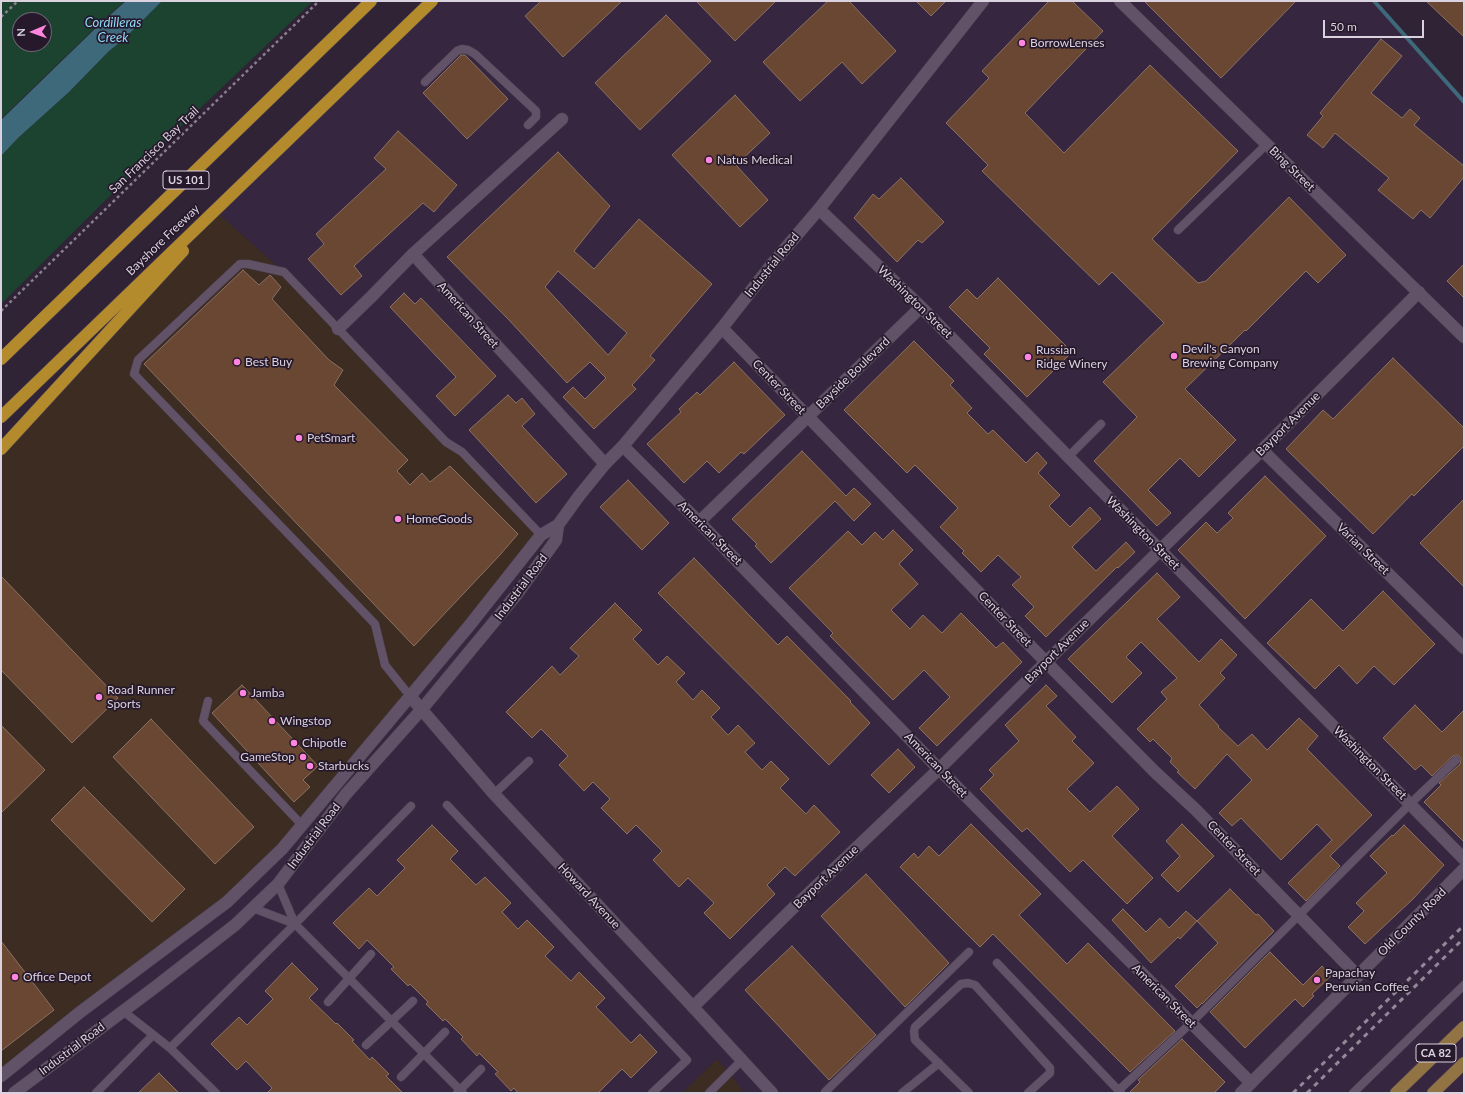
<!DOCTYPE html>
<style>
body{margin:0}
#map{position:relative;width:1465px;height:1094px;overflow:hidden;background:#302335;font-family:Lato,sans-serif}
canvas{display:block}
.frame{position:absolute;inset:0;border:2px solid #dbd2df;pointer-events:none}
.north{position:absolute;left:12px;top:12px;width:40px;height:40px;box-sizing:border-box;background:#26192b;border:1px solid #6e6373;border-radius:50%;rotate:268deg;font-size:11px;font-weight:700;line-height:16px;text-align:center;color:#dbd2df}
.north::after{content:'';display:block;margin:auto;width:14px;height:18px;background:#ff85df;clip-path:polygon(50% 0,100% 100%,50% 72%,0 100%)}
.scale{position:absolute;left:1323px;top:20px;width:101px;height:18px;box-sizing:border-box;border:2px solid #dbd2df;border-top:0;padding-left:5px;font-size:12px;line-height:14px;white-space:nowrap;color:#dbd2df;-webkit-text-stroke:3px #26192b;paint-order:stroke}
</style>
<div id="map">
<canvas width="1465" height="1094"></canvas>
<div class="frame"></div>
<div class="north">N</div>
<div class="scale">50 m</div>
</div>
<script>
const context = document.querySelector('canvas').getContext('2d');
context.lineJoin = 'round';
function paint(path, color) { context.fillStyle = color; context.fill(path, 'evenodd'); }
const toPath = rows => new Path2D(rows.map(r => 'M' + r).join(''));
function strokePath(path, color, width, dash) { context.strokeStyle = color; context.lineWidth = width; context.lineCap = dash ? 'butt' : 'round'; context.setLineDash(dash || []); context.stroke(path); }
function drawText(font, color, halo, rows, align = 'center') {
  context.font = font + ' Lato,sans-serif'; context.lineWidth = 3.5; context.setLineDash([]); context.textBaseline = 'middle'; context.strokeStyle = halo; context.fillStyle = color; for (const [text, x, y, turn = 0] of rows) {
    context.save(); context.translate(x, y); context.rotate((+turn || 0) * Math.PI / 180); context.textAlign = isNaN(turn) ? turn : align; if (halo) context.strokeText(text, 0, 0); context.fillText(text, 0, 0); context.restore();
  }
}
const commercial = toPath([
 [218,213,284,272,541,535,410,696,227,902,1,1076,1,449],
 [717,1059,736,1081,744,1093,682,1093]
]);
const built = toPath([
 [432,1,1374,1,1464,102,1464,1093,744,1093,736,1081,717,1059,682,1093,1,1093,1,1076,151,960,282,849,541,535,462,452,446,442,284,272,218,213]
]);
const green = toPath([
 [1,1,125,1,102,21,1,119],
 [20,20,44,20,44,44,20,44],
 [162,1,313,1,148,158,1,304,1,156,18,138,69,92,109,51,123,40]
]);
const water = toPath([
 [126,1,162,1,123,40,109,51,69,92,18,138,1,156,1,120,102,22]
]);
const stream = toPath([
 [1374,1,1464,102]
]);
const building = toPath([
 [541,1,622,1,563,57,525,16,541,1],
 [696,1,776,1,735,41,696,1],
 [828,1,849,1,896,51,862,84,842,62,800,101,763,62,828,1],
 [916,1,946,1,931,16,916,1],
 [1049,1,1072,1,1103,31,1025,113,1064,153,1150,65,1238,151,1152,239,1198,283,1206,281,1289,197,1346,255,1318,283,1306,271,1246,331,1245,330,1185,389,1236,440,1199,477,1180,458,1148,490,1171,513,1157,526,1094,461,1137,417,1103,382,1164,323,1112,272,1099,285,982,171,988,165,946,123,989,78,982,71,1049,1],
 [1144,1,1296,1,1221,78,1144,1],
 [1426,1,1464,1,1464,37,1426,1],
 [666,15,711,61,640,130,595,83,666,15],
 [1381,39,1402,56,1371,93,1402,118,1410,109,1420,118,1414,125,1464,166,1464,177,1430,218,1421,210,1413,219,1378,190,1389,178,1335,133,1323,148,1307,135,1323,116,1320,113,1381,39],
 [461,55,465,55,508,99,467,139,423,93,461,55],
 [735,95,770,133,736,165,768,200,740,227,672,155,735,95],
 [398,131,457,185,434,212,423,203,354,266,362,276,341,295,308,259,324,244,316,234,386,169,374,158,398,131],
 [558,152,610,206,574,251,594,269,639,219,712,284,650,356,655,360,632,385,636,389,594,429,563,397,573,387,585,399,606,378,590,362,567,383,509,320,447,257,558,152],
 [558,271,627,333,608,355,545,287,558,271],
 [901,178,944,222,922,243,918,240,897,262,854,218,873,194,879,199,901,178],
 [1464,264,1464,298,1447,281,1464,264],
 [243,270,259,285,270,275,281,287,272,299,329,360,343,370,334,385,408,460,397,471,410,485,422,473,430,482,450,466,518,534,499,556,414,646,144,364,243,270],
 [998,278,1072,352,1027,397,984,354,990,348,949,307,967,289,977,299,998,278],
 [404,293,415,304,421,298,496,376,455,416,436,396,456,377,390,307,404,293],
 [914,341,954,381,950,385,972,408,967,413,988,434,993,430,1026,463,1037,452,1047,463,1038,473,1060,495,1049,506,1070,527,1090,507,1101,519,1072,547,1096,571,1126,542,1135,552,1118,568,1117,567,1046,637,1025,616,1034,607,1012,585,1021,577,998,555,981,572,962,553,964,551,940,527,958,508,915,465,907,473,844,410,914,341],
 [1393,358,1464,428,1464,446,1414,496,1412,494,1373,534,1286,449,1323,410,1333,419,1393,358],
 [734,362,785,415,744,454,741,452,719,473,707,461,684,483,647,444,681,412,679,409,697,392,700,395,734,362],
 [508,395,516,403,522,398,535,414,522,426,567,474,536,503,469,430,508,395],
 [802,451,846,496,854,488,871,504,854,521,835,501,771,563,755,546,757,544,732,519,802,451],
 [1265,476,1326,536,1245,619,1178,550,1206,522,1217,533,1233,518,1228,513,1265,476],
 [628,480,669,523,642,550,600,507,628,480],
 [1464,499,1464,587,1420,543,1464,499],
 [893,530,913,550,899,564,918,584,891,610,910,629,923,615,942,633,961,613,996,648,1003,642,1022,662,937,746,919,728,950,697,924,670,893,700,830,636,833,633,789,588,848,531,862,545,875,532,883,540,893,530],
 [694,558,778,645,787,636,851,701,850,702,870,723,829,765,658,593,694,558],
 [1157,573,1180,597,1157,619,1199,662,1221,639,1237,655,1220,673,1225,678,1199,705,1219,726,1218,727,1238,746,1252,734,1267,750,1299,718,1318,736,1307,749,1372,815,1330,856,1340,866,1306,901,1288,883,1332,840,1317,824,1281,860,1241,818,1232,826,1219,813,1252,780,1227,754,1195,789,1177,772,1179,771,1170,762,1172,758,1153,739,1150,742,1137,729,1167,699,1161,692,1177,678,1141,642,1126,657,1142,673,1112,703,1068,659,1157,573],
 [1,576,118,698,72,743,1,670,1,576],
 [1383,591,1435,644,1394,685,1374,666,1357,684,1339,665,1315,689,1267,643,1311,599,1343,631,1383,591],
 [615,603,642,630,633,639,658,665,667,656,685,673,676,682,693,700,702,690,720,708,711,717,728,735,738,725,755,743,745,752,762,770,771,761,789,779,780,788,806,814,814,805,840,832,795,876,785,867,767,885,775,894,730,939,704,913,714,903,688,878,679,887,653,860,662,851,636,825,627,834,601,808,610,799,593,782,584,791,559,765,568,756,541,729,532,738,506,712,552,666,560,675,579,656,570,648,615,603],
 [242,685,318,766,303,780,310,787,294,802,212,713,242,685],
 [1046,685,1057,696,1046,706,1076,737,1072,741,1094,763,1067,789,1090,812,1117,786,1139,809,1112,836,1153,878,1127,904,1083,860,1070,872,1027,828,1022,832,980,789,994,775,989,770,1019,741,1005,725,1046,685],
 [1415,705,1442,732,1464,710,1464,842,1424,802,1441,785,1439,783,1460,764,1461,759,1460,757,1457,755,1453,756,1432,776,1421,765,1415,770,1383,738,1415,705],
 [151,719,254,827,215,864,113,757,151,719],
 [1,725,45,770,1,813,1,725],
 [898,749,915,767,889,793,871,775,898,749],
 [84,787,185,889,152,922,51,820,84,787],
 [971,824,1041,894,1019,915,1067,964,1088,943,1175,1031,1130,1072,993,934,980,947,900,867,914,853,918,858,929,846,939,856,971,824],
 [1182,824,1214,856,1178,892,1161,875,1180,856,1166,841,1182,824],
 [432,825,458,851,450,859,476,885,485,877,511,903,502,912,518,929,527,920,554,947,545,956,571,981,579,972,605,998,596,1007,631,1043,640,1034,657,1052,631,1078,622,1069,598,1093,518,1093,514,1088,511,1091,495,1074,498,1072,479,1053,477,1056,461,1039,463,1037,445,1019,443,1021,426,1004,428,1002,410,984,408,986,391,969,394,967,367,940,359,949,333,923,369,888,377,896,405,868,397,860,432,825],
 [1404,825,1444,865,1413,899,1365,944,1348,927,1364,911,1356,903,1387,873,1370,856,1392,835,1393,836,1404,825],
 [866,874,949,963,905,1007,821,916,866,874],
 [1230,889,1256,915,1258,914,1274,931,1202,1004,1202,1003,1197,1008,1175,986,1218,943,1197,921,1230,889],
 [1123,909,1146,932,1160,918,1169,928,1186,911,1197,921,1180,939,1178,937,1151,963,1112,920,1123,909],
 [1,941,54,1010,1,1051,1,941],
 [792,946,876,1035,829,1080,745,990,792,946],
 [1270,952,1303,985,1322,966,1331,976,1312,994,1314,996,1303,1007,1295,999,1245,1048,1210,1012,1270,952],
 [292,963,318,989,309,998,336,1024,337,1023,354,1040,352,1041,370,1060,372,1057,389,1074,386,1076,403,1093,267,1093,272,1088,246,1061,237,1070,211,1044,239,1017,247,1025,273,999,265,991,292,963],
 [1182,1039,1225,1082,1214,1093,1129,1093,1140,1082,1138,1080,1182,1039],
 [159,1073,179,1093,138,1093,159,1073]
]);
const path = toPath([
 [1,17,18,1],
 [1,311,319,1]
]);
const service = toPath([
 [425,82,457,51,462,49,468,50,475,54,536,111,536,117,528,125],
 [1178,230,1267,144],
 [1068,457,1101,424],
 [410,696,385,665,375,624,134,374,138,360,240,264,248,264,284,272,446,442,462,452,541,535],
 [208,701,203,721,302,825],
 [494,794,529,761],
 [447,805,687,1060,652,1093],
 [278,884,295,924,463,1093],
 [253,908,295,924],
 [997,963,1121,1093],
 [328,1002,371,954],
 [123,1011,170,1048,216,1093],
 [366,1045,413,1001],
 [170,1048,295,924,411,806],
 [401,1077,445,1032],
 [1119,1090,1191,1023,1410,804,1456,760],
 [825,1092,969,952],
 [96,1093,153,1035],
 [457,1093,481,1069],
 [709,1093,742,1060],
 [902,1093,939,1063],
 [969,1093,915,1040,914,1031,915,1027,961,984,968,983,975,985,1050,1068,1050,1073,1028,1093],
 [1353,1093,1464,985]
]);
const minor = toPath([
 [1120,1,1464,337],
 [819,209,921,307,1464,859],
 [413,254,605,464],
 [722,328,1046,662,1155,772,1196,810,1358,976],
 [338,329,371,297,413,254,562,119],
 [623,446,699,522,939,769,1251,1083],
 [1262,450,1464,648],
 [699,522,921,307],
 [693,1007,789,912,939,769,1046,662,1262,450,1419,292]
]);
const tertiary = toPath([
 [410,696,494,794,693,1007,772,1093],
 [1241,1093,1464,869]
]);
const secondary = toPath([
 [1,1076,79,1013,227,902,282,849,469,626,541,535,558,525,579,496,605,464,623,446,722,328,772,264,819,209,983,1],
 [14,1093,154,988,235,925,278,884,346,794,422,709,517,594,556,540,558,525]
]);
const primary = toPath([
 [1396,1093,1464,1027],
 [1433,1093,1464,1063]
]);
const motorway = toPath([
 [1,359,371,1],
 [1,417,432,1],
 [1,449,183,251]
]);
const rail = toPath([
 [1293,1093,1464,925],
 [1307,1093,1464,938]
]);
const markers = [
 [1022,43,4,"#ff85df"],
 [709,160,4,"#ff85df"],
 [1174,356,4,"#ff85df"],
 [1028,357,4,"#ff85df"],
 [237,362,4,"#ff85df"],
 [299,438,4,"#ff85df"],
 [398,519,4,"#ff85df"],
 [243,693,4,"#ff85df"],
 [99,697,4,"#ff85df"],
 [272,721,4,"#ff85df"],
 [294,743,4,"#ff85df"],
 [303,757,4,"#ff85df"],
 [310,766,4,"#ff85df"],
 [15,977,4,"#ff85df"],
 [1317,980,4,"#ff85df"]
];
const shields = [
 [186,180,46],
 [1436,1053,40]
];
const shieldNames = [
 ["US 101",186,180],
 ["CA 82",1436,1053]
];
const poiNames = [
 ["BorrowLenses",1030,43],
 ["Natus Medical",717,160],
 ["Devil's Canyon",1182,349],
 ["Brewing Company",1182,363],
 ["Russian",1036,350],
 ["Ridge Winery",1036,364],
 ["Best Buy",245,362],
 ["PetSmart",307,438],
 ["HomeGoods",406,519],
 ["Road Runner",107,690],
 ["Sports",107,704],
 ["Jamba",251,693],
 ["Wingstop",280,721],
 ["Chipotle",302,743],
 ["GameStop",295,757,"right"],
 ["Starbucks",318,766],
 ["Papachay",1325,973],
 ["Peruvian Coffee",1325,987],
 ["Office Depot",23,977]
];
const streetNames = [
 ["San Francisco Bay Trail",154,150,-44],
 ["Bing Street",1292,169,44],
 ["Bayshore Freeway",163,240,-44],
 ["Industrial Road",772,265,-51],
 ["Washington Street",915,302,44],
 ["American Street",468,315,48],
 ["Bayside Boulevard",853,373,-44],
 ["Center Street",779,387,46],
 ["Bayport Avenue",1288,424,-45],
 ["American Street",710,533,45],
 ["Washington Street",1143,533,45],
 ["Varian Street",1363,549,44],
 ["Industrial Road",521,587,-53],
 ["Center Street",1005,619,46],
 ["Bayport Avenue",1057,651,-45],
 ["Washington Street",1370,763,45],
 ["American Street",936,765,46],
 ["Industrial Road",314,836,-53],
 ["Center Street",1234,848,46],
 ["Bayport Avenue",826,877,-44],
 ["Howard Avenue",589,896,47],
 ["Old County Road",1412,922,-45],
 ["American Street",1164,996,45],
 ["Industrial Road",72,1049,-37]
];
const waterNames = [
 ["Cordilleras",113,23],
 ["Creek",113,38]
];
paint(commercial, '#3d2c22');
paint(built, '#37263f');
paint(green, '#1c4230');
paint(water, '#3d697a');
strokePath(stream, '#3d697a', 4);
paint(building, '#694733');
strokePath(building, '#8a7163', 1);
strokePath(service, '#4b3f4f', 9);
strokePath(minor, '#4b3f4f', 13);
strokePath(tertiary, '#4b3f4f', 13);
strokePath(secondary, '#4b3f4f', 13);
strokePath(primary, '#4b3f4f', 13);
strokePath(motorway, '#4b3f4f', 13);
strokePath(path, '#8a7f8e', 2.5, [3, 3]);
strokePath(service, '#615268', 8);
strokePath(minor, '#615268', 12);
strokePath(tertiary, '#615268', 12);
strokePath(secondary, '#615268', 12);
strokePath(primary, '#927444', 12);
strokePath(motorway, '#b38b2c', 12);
strokePath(rail, '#938898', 3, [5, 5]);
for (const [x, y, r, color] of markers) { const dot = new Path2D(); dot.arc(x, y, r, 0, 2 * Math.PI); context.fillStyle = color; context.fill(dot); strokePath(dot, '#26192b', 1.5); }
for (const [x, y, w] of shields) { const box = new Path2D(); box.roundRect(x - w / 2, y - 9, w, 18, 3); context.fillStyle = '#26192b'; context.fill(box); strokePath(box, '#dbd2df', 1); }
drawText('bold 11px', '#dbd2df', null, shieldNames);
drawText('12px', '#dbd2df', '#26192b', poiNames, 'left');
drawText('12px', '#dbd2df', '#26192b', streetNames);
drawText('italic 13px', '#8dd8f7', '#26192b', waterNames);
</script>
